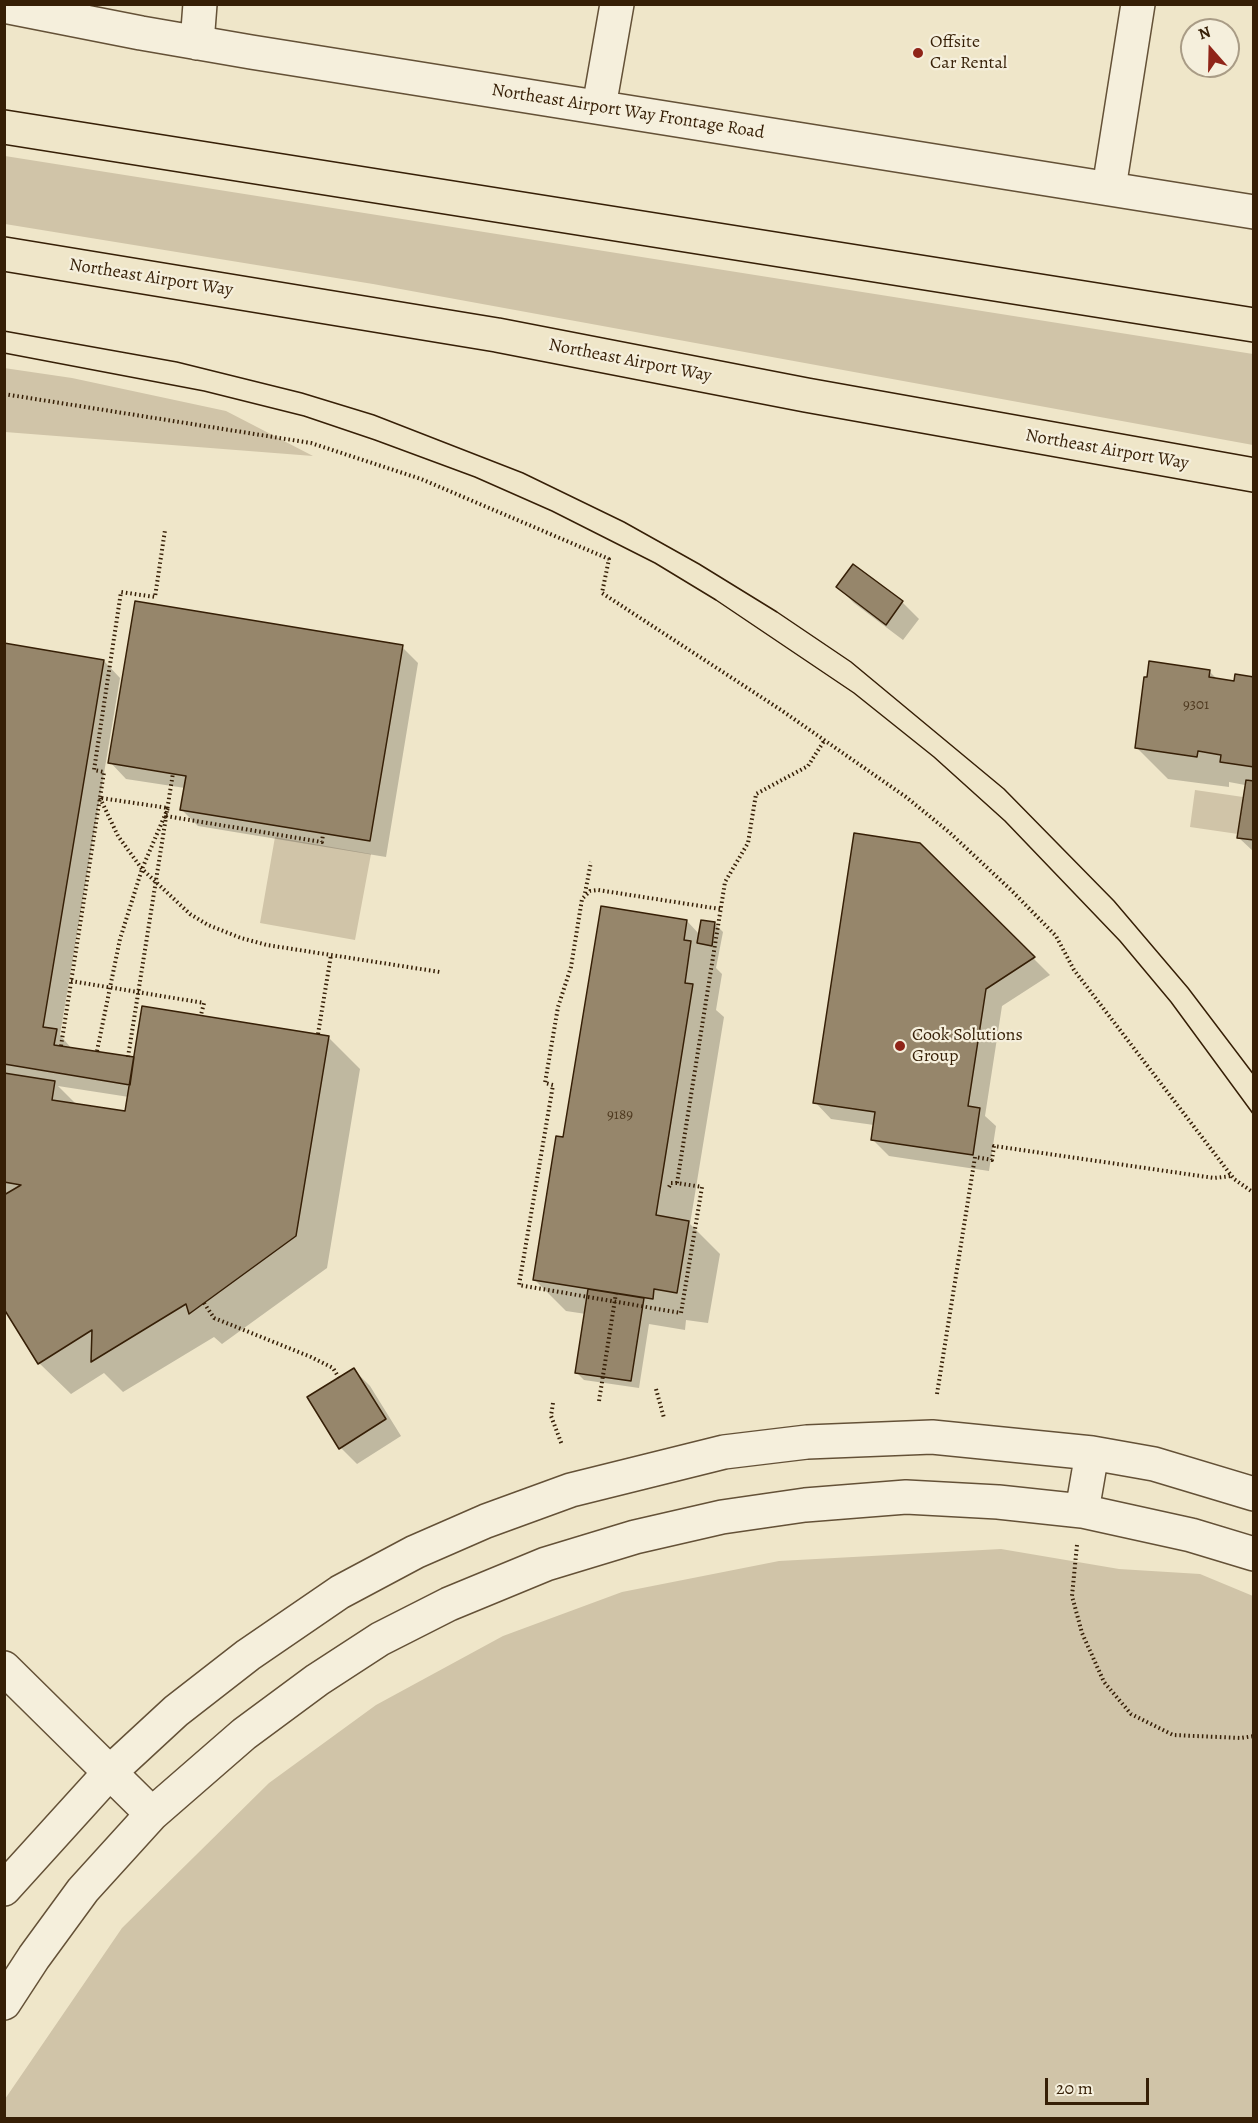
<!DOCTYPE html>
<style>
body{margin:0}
#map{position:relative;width:1258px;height:2123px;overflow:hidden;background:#efe6c9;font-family:Alegreya,serif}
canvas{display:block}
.frame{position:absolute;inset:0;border:6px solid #361f06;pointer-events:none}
.north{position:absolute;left:1180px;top:18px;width:60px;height:60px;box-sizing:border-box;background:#f5efdc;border:2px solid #a99c86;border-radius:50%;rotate:340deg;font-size:16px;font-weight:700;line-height:24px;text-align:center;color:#361f06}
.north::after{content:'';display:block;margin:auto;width:21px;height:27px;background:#8f2418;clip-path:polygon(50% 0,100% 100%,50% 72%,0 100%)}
.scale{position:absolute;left:1045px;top:2078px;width:104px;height:27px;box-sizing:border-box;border:3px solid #361f06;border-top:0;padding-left:8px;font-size:18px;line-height:21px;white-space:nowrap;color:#361f06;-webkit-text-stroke:4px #f5efdc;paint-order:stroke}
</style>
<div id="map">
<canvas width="1258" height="2123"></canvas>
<div class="frame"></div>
<div class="north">N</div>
<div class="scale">20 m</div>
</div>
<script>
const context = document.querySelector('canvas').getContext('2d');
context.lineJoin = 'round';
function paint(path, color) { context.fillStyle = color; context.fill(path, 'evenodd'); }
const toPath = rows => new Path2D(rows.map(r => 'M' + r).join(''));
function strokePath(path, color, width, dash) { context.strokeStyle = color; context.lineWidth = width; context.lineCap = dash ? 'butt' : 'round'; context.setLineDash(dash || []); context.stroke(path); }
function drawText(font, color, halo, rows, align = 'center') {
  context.font = font + ' Alegreya,serif'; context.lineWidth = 4.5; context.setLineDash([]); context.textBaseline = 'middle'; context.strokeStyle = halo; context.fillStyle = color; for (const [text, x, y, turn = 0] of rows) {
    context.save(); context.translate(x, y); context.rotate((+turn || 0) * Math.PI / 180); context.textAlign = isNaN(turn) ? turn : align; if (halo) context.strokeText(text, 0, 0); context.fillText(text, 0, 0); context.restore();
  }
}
const green = toPath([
 [5,156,1253,354,1253,445,373,284,5,224],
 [4,368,72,378,226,411,313,456,5,432],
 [1195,790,1243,797,1238,834,1190,827],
 [275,837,371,854,355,940,260,923],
 [1001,1549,1119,1569,1200,1574,1253,1596,1253,2118,5,2118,5,2099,122,1928,269,1783,376,1705,503,1636,622,1592,779,1561]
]);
const shadow = toPath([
 [854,566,902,602,919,619,903,640,854,603,838,587],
 [4,645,104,661,120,678,60,1035,72,1049,133,1059,328,1037,360,1069,327,1268,222,1344,214,1337,123,1392,104,1373,71,1394,39,1363,4,1307],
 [58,1086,129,1097,126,1113,77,1105],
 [402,647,418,663,386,857,198,826,182,810,185,788,126,779,110,762],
 [1209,671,1218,680,1235,683,1254,678,1254,852,1239,838,1245,785,1229,782,1229,787,1168,779,1136,747],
 [919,844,1050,975,1002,1006,985,1116,996,1126,989,1171,889,1156,872,1139,874,1125,831,1119,815,1102],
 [687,921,700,935,715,924,723,932,716,968,722,974,716,1010,724,1017,690,1224,720,1254,708,1323,686,1320,685,1330,649,1324,639,1388,584,1380,576,1372,586,1314,566,1311,535,1280,565,1139],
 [354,1370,370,1386,401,1436,357,1464,341,1448]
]);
const building = toPath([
 [853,564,903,601,886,625,836,587,853,564],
 [135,601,403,645,370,841,180,810,186,776,108,763,135,601],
 [4,643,104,660,43,1027,57,1029,54,1045,134,1057,130,1085,4,1064,4,643],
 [1149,661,1210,670,1209,677,1234,681,1235,674,1254,677,1254,767,1220,762,1221,755,1198,751,1197,757,1135,748,1144,677,1147,677,1149,661],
 [1246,780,1254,781,1254,840,1237,838,1246,780],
 [854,833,920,843,1035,957,986,989,968,1106,980,1108,973,1155,871,1140,875,1112,813,1103,854,833],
 [601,906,687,920,684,940,691,941,685,983,693,984,656,1215,689,1221,677,1293,654,1289,653,1299,533,1280,556,1136,563,1137,601,906],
 [701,920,715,922,712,946,697,943,701,920],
 [142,1006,329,1036,296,1236,189,1314,186,1304,91,1362,92,1330,38,1364,4,1309,4,1195,21,1185,4,1182,4,1073,55,1081,52,1100,125,1111,142,1006],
 [588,1289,644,1298,631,1381,575,1373,588,1289],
 [354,1368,386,1419,339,1449,307,1397,354,1368]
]);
const path = toPath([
 [4,394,311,443,421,479,609,559,602,593,781,710,906,797,949,832,1011,890,1056,936,1074,970,1234,1179,1254,1193],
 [100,798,118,836,142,869,190,914,208,925,241,938,267,945,440,972],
 [166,816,322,842,323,834],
 [585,893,591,862],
 [720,909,598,890,590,891,582,899,571,967,558,1007,545,1083,553,1085,519,1285,681,1313,702,1187,677,1183,725,882,748,843,756,794,808,766,824,741],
 [71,981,204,1003,201,1015],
 [318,1034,331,955],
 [61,1046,104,772,94,770,121,592,155,597,165,530],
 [97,1051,120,939,142,869,168,808,101,798],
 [128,1057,173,773],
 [669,1187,671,1183,677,1183],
 [204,1303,214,1318,311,1357,333,1368,339,1378],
 [656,1389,664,1418],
 [937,1394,975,1157,992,1160,994,1146,1214,1178,1232,1176],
 [599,1401,616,1293],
 [553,1403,551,1416,562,1445],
 [1077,1545,1072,1596,1082,1633,1104,1682,1131,1714,1173,1735,1241,1738,1254,1736]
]);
const minor = toPath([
 [4,6,141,33,251,52,1254,212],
 [197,43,200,4],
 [599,107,617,4],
 [1109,188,1138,4],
 [1082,1511,1092,1453],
 [4,1668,152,1814],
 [4,1889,110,1772,176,1711,248,1655,340,1592,415,1552,486,1521,571,1490,724,1452,807,1442,932,1437,1092,1453,1154,1464,1254,1494],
 [4,2003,34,1957,83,1890,152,1814,244,1734,317,1680,380,1639,449,1604,546,1564,635,1537,722,1517,805,1505,906,1497,998,1502,1082,1511,1191,1535,1254,1554]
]);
const major = toPath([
 [4,127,1254,325],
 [4,254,497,335,806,395,1254,475]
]);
const tram = toPath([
 [4,331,177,362,302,393,374,415,523,473,624,522,699,564,777,612,851,662,1004,789,1114,901,1188,988,1254,1075],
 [4,353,204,391,304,416,375,440,475,477,552,511,655,563,716,600,854,693,934,757,1005,821,1120,941,1171,1002,1254,1115]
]);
const markers = [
 [918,53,6,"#8f2418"],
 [900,1046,6,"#8f2418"]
];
const numberNames = [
 ["9301",1196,705],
 ["9189",620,1115]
];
const poiNames = [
 ["Offsite",930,43],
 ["Car Rental",930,64],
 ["Cook Solutions",912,1036],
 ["Group",912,1057]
];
const streetNames = [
 ["Northeast Airport Way Frontage Road",628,112,9],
 ["Northeast Airport Way",151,278,9],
 ["Northeast Airport Way",630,361,11],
 ["Northeast Airport Way",1107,450,10]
];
paint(green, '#d0c4a8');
paint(shadow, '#0003');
paint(building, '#96866b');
strokePath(building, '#361f06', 1.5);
strokePath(minor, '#645137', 36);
strokePath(major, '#361f06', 36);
strokePath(path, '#361f06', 4, [1.5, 3]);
strokePath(minor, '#f5efdc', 33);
strokePath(major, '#efe6c9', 33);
strokePath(tram, '#361f06', 1.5);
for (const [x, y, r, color] of markers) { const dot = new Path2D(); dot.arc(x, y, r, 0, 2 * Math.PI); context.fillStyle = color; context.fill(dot); strokePath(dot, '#f5efdc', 2); }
drawText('15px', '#4e391f', null, numberNames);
drawText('18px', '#361f06', '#f5efdc', poiNames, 'left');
drawText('18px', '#361f06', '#f5efdc', streetNames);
</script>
